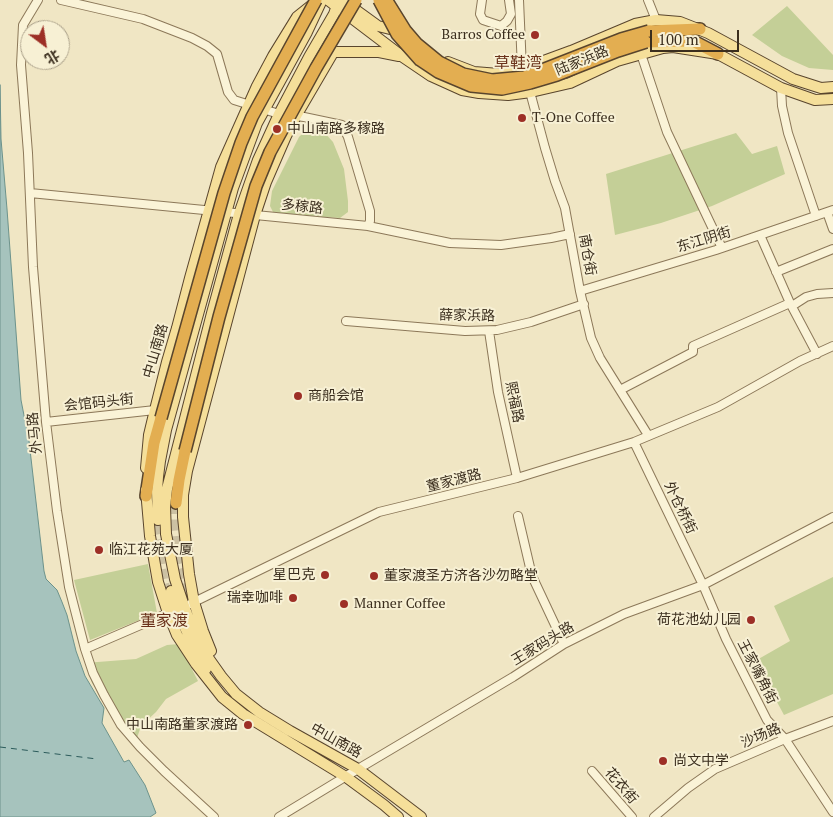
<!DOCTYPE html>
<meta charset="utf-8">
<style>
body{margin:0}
#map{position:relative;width:833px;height:817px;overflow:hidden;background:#f0e6c4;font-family:"PT Serif","Noto Sans SC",serif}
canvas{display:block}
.north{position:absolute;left:20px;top:20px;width:50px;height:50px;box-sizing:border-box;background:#f7f0d4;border:1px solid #aca28b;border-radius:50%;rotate:149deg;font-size:14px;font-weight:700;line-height:20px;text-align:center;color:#3b2e1e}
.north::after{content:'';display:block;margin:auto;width:18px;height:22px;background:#9d2f26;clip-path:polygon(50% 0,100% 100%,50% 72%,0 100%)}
.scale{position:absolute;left:650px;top:30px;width:89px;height:22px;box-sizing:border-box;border:2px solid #3b2e1e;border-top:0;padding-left:6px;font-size:15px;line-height:18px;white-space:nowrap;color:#3b2e1e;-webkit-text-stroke:4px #f7f0d4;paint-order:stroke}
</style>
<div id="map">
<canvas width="833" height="817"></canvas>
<div class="north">北</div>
<div class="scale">100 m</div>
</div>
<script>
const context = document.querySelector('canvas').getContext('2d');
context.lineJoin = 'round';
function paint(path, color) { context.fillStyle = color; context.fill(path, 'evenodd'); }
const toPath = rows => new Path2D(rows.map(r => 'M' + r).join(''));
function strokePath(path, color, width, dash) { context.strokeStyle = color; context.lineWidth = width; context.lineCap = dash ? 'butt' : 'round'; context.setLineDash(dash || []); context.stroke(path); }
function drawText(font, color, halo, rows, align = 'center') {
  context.font = font + ' "PT Serif","Noto Sans SC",serif'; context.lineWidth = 4; context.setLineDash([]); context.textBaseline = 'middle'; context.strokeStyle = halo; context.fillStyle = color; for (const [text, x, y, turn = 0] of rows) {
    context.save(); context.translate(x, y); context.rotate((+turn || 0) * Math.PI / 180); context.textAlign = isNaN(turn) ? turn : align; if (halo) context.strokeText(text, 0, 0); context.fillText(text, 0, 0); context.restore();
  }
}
const green = toPath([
 [787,6,833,55,833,70,809,68,782,56,752,35],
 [312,128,323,131,333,142,344,169,348,201,348,212,340,218,274,214,270,206,272,191,299,137,307,129],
 [736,133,752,154,777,146,785,174,712,206,661,223,615,235,606,174],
 [148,564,157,613,90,640,74,580],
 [833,577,833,694,784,715,755,661,790,641,774,606],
 [179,644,198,681,166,699,156,712,141,726,134,747,115,723,108,707,92,683,85,663,136,659,167,645]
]);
const water = toPath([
 [0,85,1,139,7,209,21,400,29,441,44,571,46,579,57,590,62,602,67,615,76,651,85,676,104,708,102,723,124,762,129,760,145,785,156,813,150,817,0,817,0,85]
]);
const ferry = toPath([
 [0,747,97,759]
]);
const majorTunnel = toPath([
 [153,510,155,534,164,583,169,602],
 [174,555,187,601]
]);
const highwayTunnel = toPath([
 [176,503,176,530,181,577]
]);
const minor = toPath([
 [38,0,23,25,21,65,28,153,33,267,46,422,57,511,69,587,85,649,93,673,104,695,121,725,140,747,164,771,214,817],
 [61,0,143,19,192,38,207,46,217,54,228,92,234,100,279,114,304,117,342,125,348,137,370,211,370,221,368,226],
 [482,0,480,14,483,20,501,26,507,21,511,14,509,0],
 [519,0,522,69,523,73],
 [648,0,656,20],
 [641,54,667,132,722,248],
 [529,88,545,148,555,181,565,208,580,291,591,338,600,358,648,435],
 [781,88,782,106,788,133,816,216],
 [30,193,368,226,450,243,501,245,551,238,570,234],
 [827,212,833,229],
 [760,235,790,303,817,354],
 [776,272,833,249],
 [580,291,716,250,833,210],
 [792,306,806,297,817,294,833,293],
 [346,321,465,331,497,330,531,322,584,304],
 [489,331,498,392,517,478],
 [620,390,693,352,693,346,790,303],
 [46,422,155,410],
 [634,442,703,585,726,639,767,720,785,739,833,812],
 [518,516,532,576,564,644],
 [190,604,379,512,517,478,634,442,718,407,800,361,833,346],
 [85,649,173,611],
 [592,771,632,817],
 [279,817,358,769,513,677,564,644,624,614,703,585,833,517],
 [654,817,688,788,715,769,785,739,833,721]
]);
const major = toPath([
 [328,0,403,57,431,76,462,90,479,93,508,95,531,92,570,83,617,61,663,48,673,47,718,54,781,88,815,100,833,99],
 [339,0,334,14,309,57,279,114,258,160,239,214,212,313,167,489,165,507,166,534,175,579,184,606,192,627,209,659,221,676,236,694,259,712,290,731,358,769,421,817],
 [342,0,378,26,390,29,398,29,401,30],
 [329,52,379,52,399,56],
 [448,62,474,72,499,74,522,69,571,51,635,24,656,20,680,22,708,33,793,79,821,88,833,87],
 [146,468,149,435,155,410,167,362,177,328,190,278,221,167,257,86,273,56,297,17,312,5],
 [146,490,150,536,158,582,168,613,177,635,196,664,222,697,243,714,346,777,384,805,398,817],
 [158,520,157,491,158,477,160,461,166,430,233,188,257,123,307,32,322,0],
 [171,591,177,610,187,632,206,669],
 [211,651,203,631,194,602,189,574,183,517,183,495,187,471,255,215,266,182,286,136,296,116,334,51]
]);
const highway = toPath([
 [649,31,700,29],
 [646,42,693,41,718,54],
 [146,496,154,443,161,418],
 [176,503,179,480,185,451]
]);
const highwayBridge = toPath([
 [379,0,397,34,420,60,438,72,471,86,502,89,530,83,557,75,618,51,646,42],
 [387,1,405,30,417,44,439,62,463,74,492,80,524,77,621,39,649,31],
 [161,418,224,193,241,143,252,117,316,0],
 [185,451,219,317,256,186,270,152,316,68,356,0]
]);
const markers = [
 [535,35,5,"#9d2f26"],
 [522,118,5,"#9d2f26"],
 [277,129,5,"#9d2f26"],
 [298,396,5,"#9d2f26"],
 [99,550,5,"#9d2f26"],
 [325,575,5,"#9d2f26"],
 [374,576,5,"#9d2f26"],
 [293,598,5,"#9d2f26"],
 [344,604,5,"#9d2f26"],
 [751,620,5,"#9d2f26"],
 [248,725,5,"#9d2f26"],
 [663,761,5,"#9d2f26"]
];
const poiNames = [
 ["Barros Coffee",525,35,"right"],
 ["T-One Coffee",532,118],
 ["中山南路多稼路",287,129],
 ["商船会馆",308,396],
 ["临江花苑大厦",109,550],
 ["星巴克",315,575,"right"],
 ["董家渡圣方济各沙勿略堂",384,576],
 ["瑞幸咖啡",283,598,"right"],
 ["Manner Coffee",354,604],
 ["荷花池幼儿园",741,620,"right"],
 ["中山南路董家渡路",238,725,"right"],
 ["尚文中学",673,761]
];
const streetNames = [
 ["陆家浜路",582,61,-22],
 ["多稼路",302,207,6],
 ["东江阴街",704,240,-17],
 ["南仓街",587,255,80],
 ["薛家浜路",467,316,1],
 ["中山南路",156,351,-74],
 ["熙福路",514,402,79],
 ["会馆码头街",99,403,-6],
 ["外马路",35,433,-96],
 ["董家渡路",454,481,-14],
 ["外仓桥街",680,508,64],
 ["王家码头路",543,644,-31],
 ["王家嘴角街",757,672,63],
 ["沙场路",761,736,-23],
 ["中山南路",336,741,29],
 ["花衣街",621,786,49]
];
const quarterNames = [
 ["草鞋湾",518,63],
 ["董家渡",164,621]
];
paint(green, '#c4cf97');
paint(water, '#a6c3bd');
strokePath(water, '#6c928b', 1);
strokePath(ferry, '#2c5b5b', 1, [6, 5]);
strokePath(majorTunnel, '#ccc1a3', 10, [10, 5]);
strokePath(highwayTunnel, '#ccc1a3', 11, [11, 5.5]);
strokePath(minor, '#8c7859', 10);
strokePath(major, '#59452d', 12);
strokePath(highway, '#59452d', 14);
strokePath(minor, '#faf3d7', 8);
strokePath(major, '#f5df9a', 10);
strokePath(highway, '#e3ae51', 11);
strokePath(highwayBridge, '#59452d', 14, []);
strokePath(highwayBridge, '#e3ae51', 11);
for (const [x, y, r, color] of markers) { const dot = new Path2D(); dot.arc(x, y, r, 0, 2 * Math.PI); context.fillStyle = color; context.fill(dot); strokePath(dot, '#f7f0d4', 2); }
drawText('14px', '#3b2e1e', '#f7f0d4', poiNames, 'left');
drawText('14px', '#3b2e1e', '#f7f0d4', streetNames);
drawText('16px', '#6a321b', '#f7f0d4', quarterNames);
</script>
